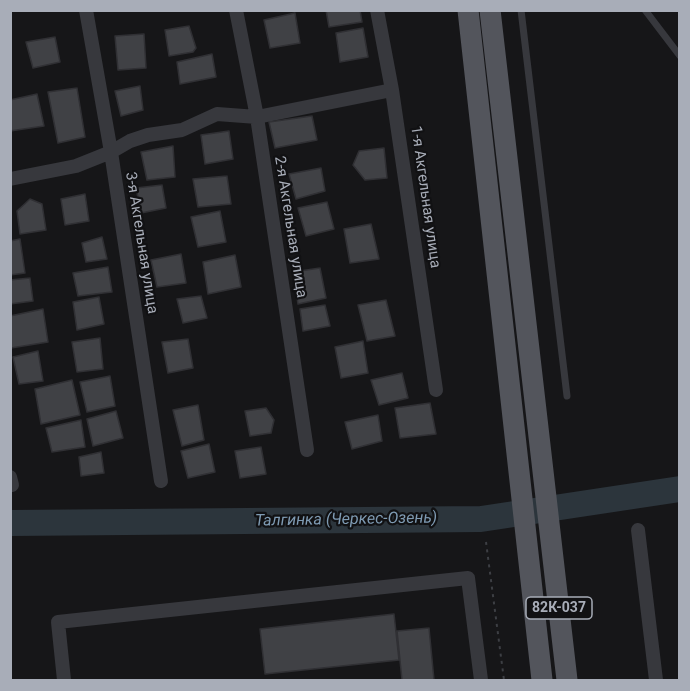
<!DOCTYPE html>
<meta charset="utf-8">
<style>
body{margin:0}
#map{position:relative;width:690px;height:691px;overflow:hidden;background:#161618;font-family:Roboto,sans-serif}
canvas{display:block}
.frame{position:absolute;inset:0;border:12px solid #a8adb8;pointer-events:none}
</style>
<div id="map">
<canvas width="690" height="691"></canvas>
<div class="frame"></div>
</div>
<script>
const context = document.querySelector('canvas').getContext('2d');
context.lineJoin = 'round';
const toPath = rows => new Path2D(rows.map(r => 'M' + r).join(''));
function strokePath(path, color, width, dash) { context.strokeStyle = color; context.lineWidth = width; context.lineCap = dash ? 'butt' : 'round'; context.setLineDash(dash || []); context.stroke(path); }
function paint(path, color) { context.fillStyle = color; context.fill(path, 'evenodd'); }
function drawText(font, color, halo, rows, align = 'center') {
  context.font = font + ' Roboto,sans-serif'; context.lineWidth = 4.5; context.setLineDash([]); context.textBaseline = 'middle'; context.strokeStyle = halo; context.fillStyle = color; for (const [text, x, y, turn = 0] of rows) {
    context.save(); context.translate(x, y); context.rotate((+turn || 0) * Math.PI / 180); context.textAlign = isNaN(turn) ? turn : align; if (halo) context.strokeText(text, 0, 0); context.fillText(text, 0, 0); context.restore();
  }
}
const river = toPath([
 [10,523,481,519,680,489]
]);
const building = toPath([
 [326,10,360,10,362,22,329,27,326,10],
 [295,13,300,43,270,48,264,20,295,13],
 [189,26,196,48,193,52,169,56,165,30,189,26],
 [363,28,368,57,340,62,336,33,363,28],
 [144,34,146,68,118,70,115,36,144,34],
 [55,37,60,62,33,68,26,42,55,37],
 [212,54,216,77,180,84,177,62,212,54],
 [140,86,143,110,121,116,115,91,140,86],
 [77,88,85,137,58,143,48,92,77,88],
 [37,94,44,126,10,131,10,100,37,94],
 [312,116,317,140,275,148,269,122,312,116],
 [229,131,233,159,205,164,201,135,229,131],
 [173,146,175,177,147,180,141,152,173,146],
 [384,148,387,178,365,180,353,165,359,151,384,148],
 [321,168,325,191,296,199,289,174,321,168],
 [227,176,231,204,198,207,193,179,227,176],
 [162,185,166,208,141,213,136,188,162,185],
 [85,194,89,221,65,225,61,199,85,194],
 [30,199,42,204,46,230,20,234,17,211,30,199],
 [327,202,334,229,306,236,298,208,327,202],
 [220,211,226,242,198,247,191,217,220,211],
 [371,224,379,259,350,263,344,229,371,224],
 [102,237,107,259,86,262,82,243,102,237],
 [20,239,25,273,10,275,10,241,20,239],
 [181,254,186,283,157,287,151,260,181,254],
 [235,255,241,287,208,294,203,262,235,255],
 [108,267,112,292,78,296,73,273,108,267],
 [320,268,326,298,298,304,293,272,320,268],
 [30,278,33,301,10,304,10,280,30,278],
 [201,296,207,318,183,323,177,299,201,296],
 [99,297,104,324,77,330,73,302,99,297],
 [386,300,395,336,367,341,358,305,386,300],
 [325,305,330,326,303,331,300,309,325,305],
 [43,309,48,342,11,348,10,316,43,309],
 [100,338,103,369,77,372,72,342,100,338],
 [188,339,193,368,168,373,162,342,188,339],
 [363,341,368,373,341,378,335,347,363,341],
 [38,351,43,381,19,384,13,357,38,351],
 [402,373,408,398,379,405,371,380,402,373],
 [110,376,115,406,87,412,80,382,110,376],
 [72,380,80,415,41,424,35,389,72,380],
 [430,403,436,434,400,438,395,408,430,403],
 [198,405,204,440,182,446,173,410,198,405],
 [266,408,274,420,271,433,250,436,245,411,266,408],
 [116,411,123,438,93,446,87,419,116,411],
 [378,415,382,441,352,449,345,422,378,415],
 [81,420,85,447,52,452,46,428,81,420],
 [209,444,215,472,188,478,181,451,209,444],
 [261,447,266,474,240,478,235,451,261,447],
 [101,452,104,473,81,476,79,457,101,452],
 [394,614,399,660,265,674,260,629,394,614],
 [429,628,434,680,402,680,397,631,429,628]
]);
const path = toPath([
 [486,542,504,680]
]);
const service = toPath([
 [521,10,567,396],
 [645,10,680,56]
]);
const minor = toPath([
 [86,10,111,152,161,481],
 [236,10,257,117,307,450],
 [377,10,392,90,436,390],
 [10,179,76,166,111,152,130,141,148,135,182,130,217,114,257,117,392,90],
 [10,477,12,485],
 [638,530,656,680],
 [64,680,58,622,468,578,481,680]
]);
const primary = toPath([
 [468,10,542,680],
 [490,10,567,680]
]);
const shields = [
 [559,608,66]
];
const shieldNames = [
 ["82К-037",559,608]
];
const streetNames = [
 ["1-я Акгельная улица",425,197,82],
 ["2-я Акгельная улица",290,227,81],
 ["3-я Акгельная улица",141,243,81]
];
const waterNames = [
 ["Талгинка (Черкес-Озень)",346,520,-1]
];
strokePath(river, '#2c353c', 26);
paint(building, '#404145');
strokePath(building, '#303034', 1.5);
strokePath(path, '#3d3f44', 2, [3, 4.5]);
strokePath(service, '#37383d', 7);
strokePath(minor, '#37383d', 14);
strokePath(primary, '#53555c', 21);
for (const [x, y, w] of shields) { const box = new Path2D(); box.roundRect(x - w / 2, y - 11, w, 22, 4.5); context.fillStyle = '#111113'; context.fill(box); strokePath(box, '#a8adb8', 1.5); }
drawText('bold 14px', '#a8adb8', null, shieldNames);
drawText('15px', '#a8adb8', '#111113', streetNames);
drawText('italic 16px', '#7f9bb3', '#111113', waterNames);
</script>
